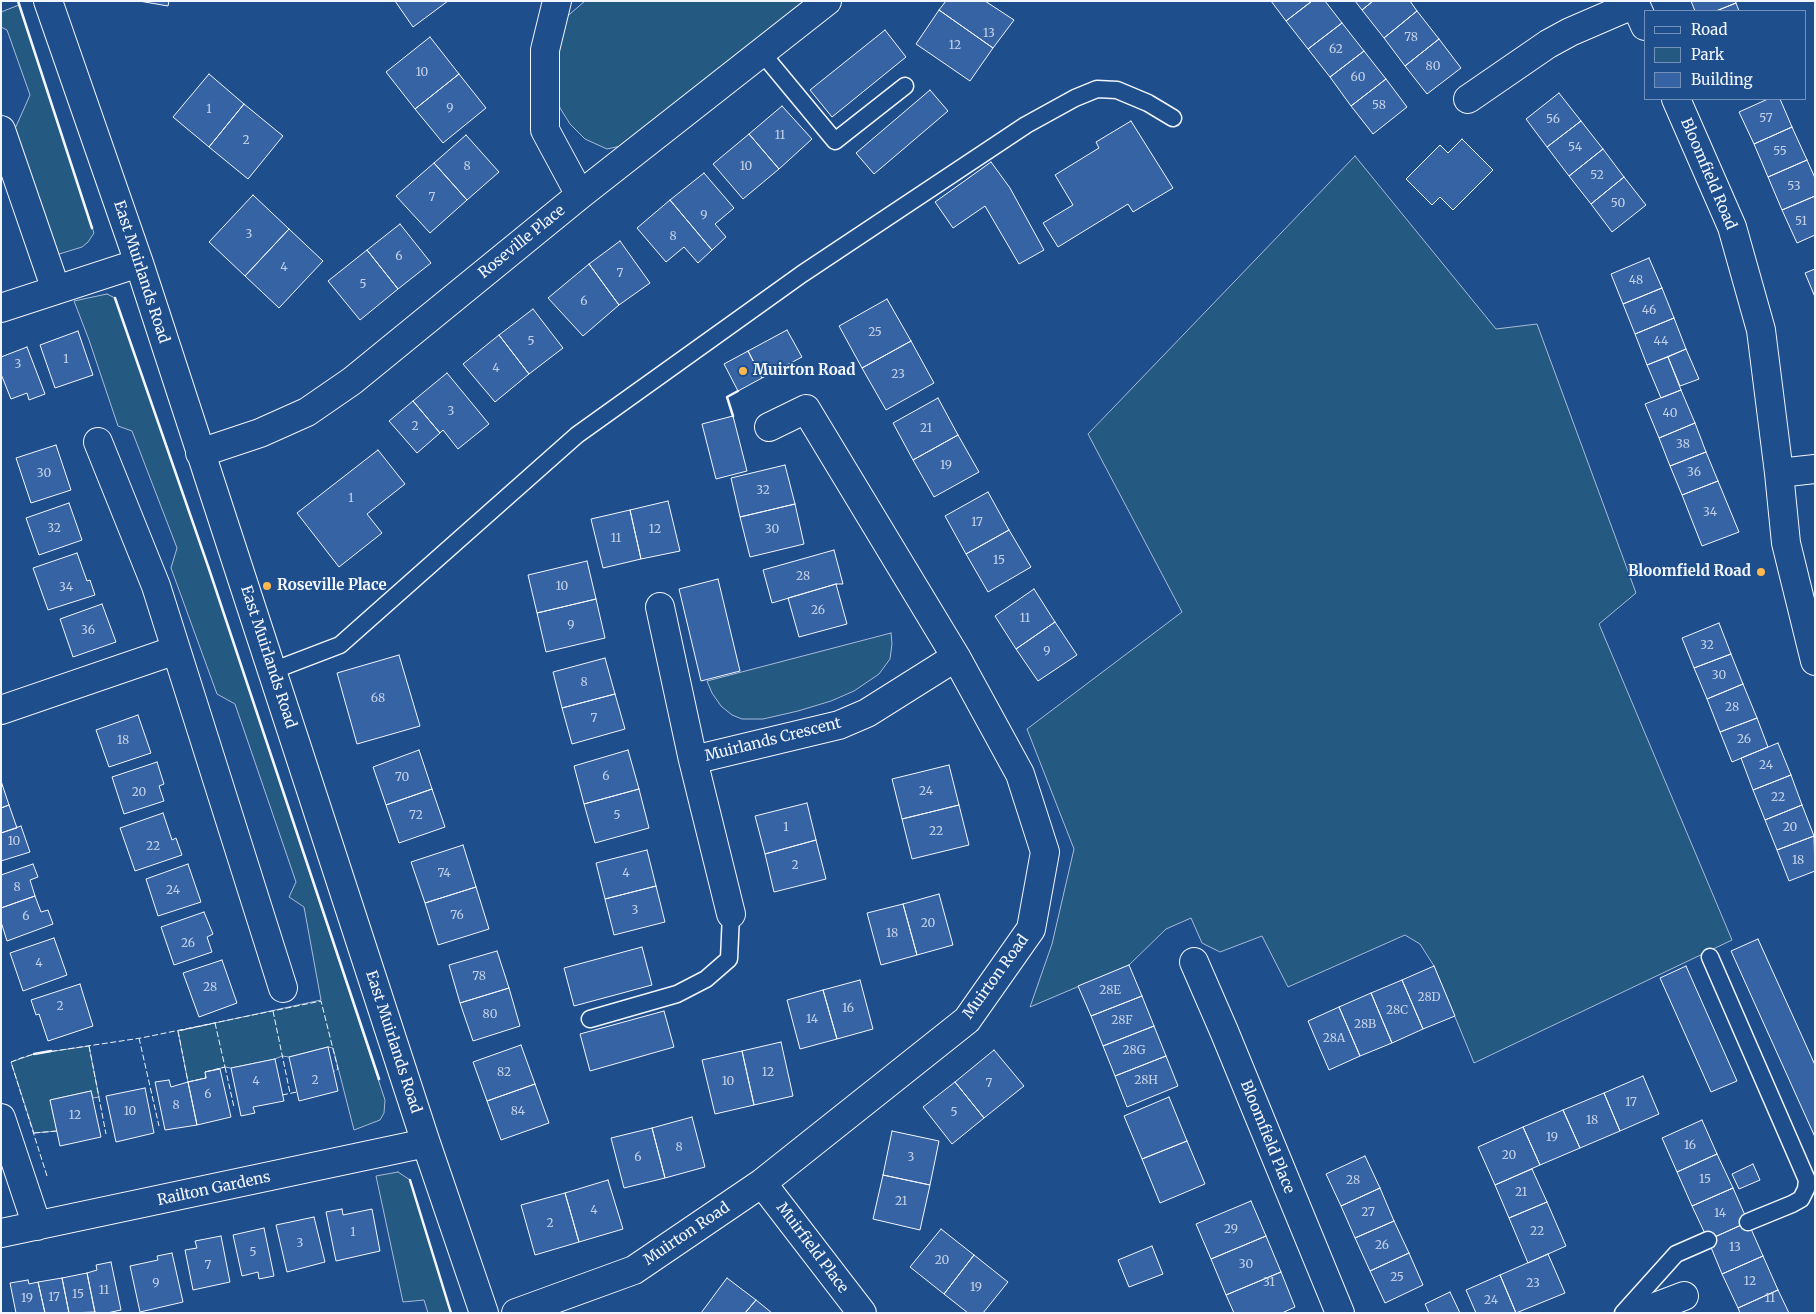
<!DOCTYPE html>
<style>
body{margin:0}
#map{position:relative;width:1816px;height:1314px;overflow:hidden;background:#1f4e8c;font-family:Merriweather,serif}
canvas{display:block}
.frame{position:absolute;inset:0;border:2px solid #f2f6ff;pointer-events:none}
.legend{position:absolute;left:1644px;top:10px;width:162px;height:90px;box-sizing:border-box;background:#1f4e8c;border:1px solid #7391ba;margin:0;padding:6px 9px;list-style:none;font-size:15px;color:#f2f6ff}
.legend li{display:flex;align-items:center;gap:10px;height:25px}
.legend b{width:25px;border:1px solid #7391ba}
</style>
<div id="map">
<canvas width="1816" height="1314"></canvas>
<div class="frame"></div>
<ul class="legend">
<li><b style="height:6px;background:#1f4e8c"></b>Road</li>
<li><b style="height:14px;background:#245a82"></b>Park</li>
<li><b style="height:14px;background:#3563a3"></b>Building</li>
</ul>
</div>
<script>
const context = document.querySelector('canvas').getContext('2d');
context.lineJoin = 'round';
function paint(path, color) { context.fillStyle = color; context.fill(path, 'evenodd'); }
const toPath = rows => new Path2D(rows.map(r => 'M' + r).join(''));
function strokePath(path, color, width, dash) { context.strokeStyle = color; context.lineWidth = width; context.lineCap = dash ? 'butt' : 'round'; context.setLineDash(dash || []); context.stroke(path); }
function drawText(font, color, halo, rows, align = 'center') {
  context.font = font + ' Merriweather,serif'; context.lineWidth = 4; context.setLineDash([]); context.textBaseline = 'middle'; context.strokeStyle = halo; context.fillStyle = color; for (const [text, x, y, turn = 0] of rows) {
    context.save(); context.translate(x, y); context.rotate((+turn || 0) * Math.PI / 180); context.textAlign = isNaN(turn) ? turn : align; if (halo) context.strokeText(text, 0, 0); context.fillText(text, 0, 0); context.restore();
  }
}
const green = toPath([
 [585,1,813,1,621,146,607,149,585,139,570,124,560,108,552,74,564,19,585,1],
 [19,5,94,233,88,242,82,247,56,255,14,131,30,95,7,30,1,27,1,12,19,5],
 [1355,156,1496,329,1537,324,1636,593,1599,624,1732,940,1474,1063,1434,966,1420,944,1405,935,1288,987,1262,936,1220,952,1202,943,1191,918,1166,929,1129,965,1030,1007,1052,944,1074,849,1027,729,1182,612,1088,434,1355,156],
 [107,294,115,298,209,569,385,1100,384,1113,380,1120,354,1130,333,1048,328,1047,289,1057,282,1056,275,1059,231,1068,225,1067,205,1072,206,1078,188,1082,178,1031,321,1000,304,907,289,897,296,882,235,704,217,694,171,568,177,548,132,431,118,426,89,340,74,301,107,294],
 [891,633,892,644,890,659,879,674,854,691,831,701,798,711,763,719,742,719,732,715,721,706,712,693,707,681,891,633],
 [89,1046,99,1097,93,1098,91,1091,50,1100,57,1131,34,1133,11,1062,34,1054,89,1046],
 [398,1172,410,1180,451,1313,428,1313,424,1300,403,1302,376,1176,398,1172]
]);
const building = toPath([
 [139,1,169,1,168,6,139,1],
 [395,1,448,1,413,27,395,1],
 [946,1,985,1,1014,20,993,48,939,10,946,1],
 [1271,1,1312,1,1286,21,1271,1],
 [1312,1,1325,1,1342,23,1308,49,1286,21,1312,1],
 [1355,1,1373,1,1362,10,1355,1],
 [1373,1,1410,1,1417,11,1384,38,1362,10,1373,1],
 [1691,1,1735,1,1736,3,1716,11,1695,11,1691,1],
 [1736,3,1739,11,1716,11,1736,3],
 [939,10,993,48,970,81,916,44,939,10],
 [1417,11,1439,39,1405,66,1384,38,1417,11],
 [1342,23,1364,51,1330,77,1308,49,1342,23],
 [885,30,906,57,832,117,810,90,885,30],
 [430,37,459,74,415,109,386,72,430,37],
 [1439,39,1461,68,1427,94,1405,66,1439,39],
 [1364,51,1386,79,1351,106,1330,77,1364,51],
 [209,74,244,104,209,147,173,117,209,74],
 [459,74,486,108,443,143,415,109,459,74],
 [1386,79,1407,107,1373,134,1351,106,1386,79],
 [930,90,948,111,874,174,856,153,930,90],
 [1559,93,1581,121,1547,147,1526,119,1559,93],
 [1768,99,1780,99,1792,127,1754,144,1739,112,1768,99],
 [244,104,283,136,248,179,209,147,244,104],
 [782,106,812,139,779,169,749,134,782,106],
 [1131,121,1173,188,1133,212,1128,204,1058,247,1043,223,1073,205,1055,175,1099,148,1096,142,1131,121],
 [1581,121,1603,149,1569,176,1547,147,1581,121],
 [1792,127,1807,160,1768,177,1754,144,1792,127],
 [749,134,779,169,743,199,713,164,749,134],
 [466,135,499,172,467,200,434,163,466,135],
 [1462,139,1493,170,1453,210,1440,197,1432,205,1406,179,1440,145,1448,153,1462,139],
 [1603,149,1624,177,1591,204,1569,176,1603,149],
 [1807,160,1815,178,1815,196,1782,210,1768,177,1807,160],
 [991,162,1010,188,1044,250,1019,264,985,206,953,228,935,202,991,162],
 [434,163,467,200,430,233,396,196,434,163],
 [704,173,734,208,715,224,726,237,712,250,670,200,704,173],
 [1624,177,1646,205,1612,232,1591,204,1624,177],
 [253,195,289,229,245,276,209,242,253,195],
 [1815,196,1815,235,1797,243,1782,210,1815,196],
 [670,200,712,250,698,263,684,247,666,262,637,228,670,200],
 [400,224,431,263,398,289,367,250,400,224],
 [289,229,323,261,279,308,245,276,289,229],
 [620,241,650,283,619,305,589,264,620,241],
 [367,250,398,289,360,320,328,281,367,250],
 [1649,258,1662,288,1623,304,1611,274,1649,258],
 [589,264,619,305,583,336,548,298,589,264],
 [1815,269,1815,297,1805,273,1815,269],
 [1662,288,1674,318,1635,334,1623,304,1662,288],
 [887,299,911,341,862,368,839,326,887,299],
 [533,309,563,348,529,374,499,335,533,309],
 [1674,318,1686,349,1647,365,1635,334,1674,318],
 [787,330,802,357,762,378,748,351,787,330],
 [78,331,93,375,55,388,40,345,78,331],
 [499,335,529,374,495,402,463,364,499,335],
 [911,341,934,383,886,410,862,368,911,341],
 [27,347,45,394,29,400,27,393,11,399,1,374,1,357,27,347],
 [1686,349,1699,379,1680,386,1668,357,1686,349],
 [748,351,762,378,738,391,724,364,748,351],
 [1668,357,1681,390,1661,398,1647,365,1668,357],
 [447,373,489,424,458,449,443,430,440,433,413,401,447,373],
 [1681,390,1695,423,1659,438,1645,404,1681,390],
 [938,398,958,435,913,460,893,423,938,398],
 [413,401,440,433,417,453,389,421,413,401],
 [733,416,747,471,716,479,702,424,733,416],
 [1695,423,1706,452,1670,466,1659,438,1695,423],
 [958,435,979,472,934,497,913,460,958,435],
 [56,445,71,490,31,503,16,458,56,445],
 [378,450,405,484,367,514,382,533,339,567,297,513,378,450],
 [1706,452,1718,481,1682,495,1670,466,1706,452],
 [785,465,795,504,740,517,731,478,785,465],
 [1718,481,1739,532,1702,546,1682,495,1718,481],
 [988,492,1009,530,966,554,945,516,988,492],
 [668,501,680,551,641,559,630,510,668,501],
 [69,503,82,540,39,555,26,518,69,503],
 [795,504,804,544,750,557,740,517,795,504],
 [630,510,641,559,603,568,591,519,630,510],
 [1009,530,1031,567,988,592,966,554,1009,530],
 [834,550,843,584,836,584,772,603,763,570,834,550],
 [77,553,87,581,90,580,95,595,48,610,33,568,77,553],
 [587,561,596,599,537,613,528,575,587,561],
 [718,579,740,671,701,681,679,589,718,579],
 [836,584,847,624,799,637,788,598,836,584],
 [1034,589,1055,622,1016,649,995,616,1034,589],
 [596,599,605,638,546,652,537,613,596,599],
 [102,604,116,642,73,657,60,619,102,604],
 [1055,622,1077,655,1038,681,1016,649,1055,622],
 [1719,623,1731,654,1694,668,1682,638,1719,623],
 [1731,654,1743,684,1707,699,1694,668,1731,654],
 [399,655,420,726,357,744,337,673,399,655],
 [605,658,615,694,562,708,553,672,605,658],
 [1743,684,1757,718,1720,732,1707,699,1743,684],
 [615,694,625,729,572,744,562,708,615,694],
 [138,715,151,753,109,767,96,730,138,715],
 [1757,718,1768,747,1732,762,1720,732,1757,718],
 [1778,743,1791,775,1753,790,1741,758,1778,743],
 [419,750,432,789,386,805,373,767,419,750],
 [628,750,639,789,584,804,574,766,628,750],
 [157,762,164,784,159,786,164,801,124,814,112,777,157,762],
 [949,765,959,805,902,819,892,779,949,765],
 [1791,775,1802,805,1765,820,1753,790,1791,775],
 [1,781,9,805,1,808,1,781],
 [432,789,445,827,399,843,386,805,432,789],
 [639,789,649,828,595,843,584,804,639,789],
 [807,803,816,840,765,854,755,816,807,803],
 [9,805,17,828,1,833,1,808,9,805],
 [959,805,969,845,912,859,902,819,959,805],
 [1802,805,1814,836,1777,850,1765,820,1802,805],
 [163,813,172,840,176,838,182,855,135,871,120,828,163,813],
 [21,826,30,852,1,861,1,833,21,826],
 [1814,836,1815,871,1789,881,1777,850,1814,836],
 [816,840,826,879,774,892,765,854,816,840],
 [463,845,476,887,425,903,411,862,463,845],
 [647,850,656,886,605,899,596,863,647,850],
 [33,864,38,877,30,880,35,896,1,908,1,875,33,864],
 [188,864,201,902,158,916,146,879,188,864],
 [656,886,665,922,614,935,605,899,656,886],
 [476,887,489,929,438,945,425,903,476,887],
 [939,894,953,945,917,955,903,904,939,894],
 [35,896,41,912,48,910,53,924,7,941,1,922,1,908,35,896],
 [903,904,917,955,881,965,867,913,903,904],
 [204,912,213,934,207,937,212,952,174,965,161,927,204,912],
 [54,938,67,975,23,991,10,953,54,938],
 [1758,939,1815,1065,1815,1137,1731,951,1758,939],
 [642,947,652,985,574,1006,564,968,642,947],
 [497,951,509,988,460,1003,449,965,497,951],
 [222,960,237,1003,199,1017,183,973,222,960],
 [1129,965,1142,996,1091,1016,1078,986,1129,965],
 [1434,966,1455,1016,1423,1029,1402,980,1434,966],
 [1686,966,1737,1081,1711,1092,1660,978,1686,966],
 [860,980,873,1029,837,1039,823,990,860,980],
 [1402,980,1423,1029,1392,1043,1371,993,1402,980],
 [80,984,93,1026,48,1041,39,1014,36,1015,31,1000,80,984],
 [509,988,520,1026,473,1041,460,1003,509,988],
 [823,990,837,1039,800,1049,787,1000,823,990],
 [1371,993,1392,1043,1360,1056,1339,1007,1371,993],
 [1142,996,1154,1026,1103,1046,1091,1016,1142,996],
 [1339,1007,1360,1056,1329,1070,1308,1021,1339,1007],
 [664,1011,674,1047,590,1071,580,1034,664,1011],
 [1154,1026,1166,1056,1115,1076,1103,1046,1154,1026],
 [781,1042,793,1096,754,1105,742,1051,781,1042],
 [521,1045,535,1084,487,1101,473,1062,521,1045],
 [328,1047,338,1091,299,1101,289,1057,328,1047],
 [994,1050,1024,1086,984,1118,955,1082,994,1050],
 [742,1051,754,1105,715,1114,702,1060,742,1051],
 [1166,1056,1178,1086,1127,1107,1115,1076,1166,1056],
 [275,1059,284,1101,253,1107,255,1113,241,1116,231,1068,275,1059],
 [220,1069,231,1117,197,1125,188,1082,206,1078,205,1072,220,1069],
 [1643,1076,1659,1114,1620,1131,1604,1093,1643,1076],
 [169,1080,171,1087,188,1082,197,1125,165,1130,155,1082,169,1080],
 [955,1082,984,1118,952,1144,923,1107,955,1082],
 [535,1084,549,1123,501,1140,487,1101,535,1084],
 [145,1088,154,1133,116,1142,106,1096,145,1088],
 [91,1091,101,1137,60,1146,50,1100,91,1091],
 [1604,1093,1620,1131,1580,1148,1563,1110,1604,1093],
 [1169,1097,1187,1141,1142,1159,1124,1116,1169,1097],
 [1563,1110,1580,1148,1540,1165,1523,1127,1563,1110],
 [692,1117,705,1167,665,1178,652,1128,692,1117],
 [1702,1120,1717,1154,1677,1172,1662,1138,1702,1120],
 [1523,1127,1540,1165,1495,1185,1478,1147,1523,1127],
 [652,1128,665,1178,624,1188,611,1138,652,1128],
 [892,1131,939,1141,930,1185,883,1175,892,1131],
 [1187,1141,1205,1184,1160,1203,1142,1159,1187,1141],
 [1717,1154,1733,1188,1692,1206,1677,1172,1717,1154],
 [1365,1156,1380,1188,1341,1206,1326,1174,1365,1156],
 [1753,1164,1760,1180,1739,1189,1732,1174,1753,1164],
 [1532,1169,1547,1202,1509,1218,1495,1185,1532,1169],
 [883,1175,930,1185,920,1230,873,1219,883,1175],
 [608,1180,623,1229,579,1242,565,1193,608,1180],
 [1380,1188,1394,1221,1355,1238,1341,1206,1380,1188],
 [1733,1188,1748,1222,1708,1240,1692,1206,1733,1188],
 [565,1193,579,1242,535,1255,521,1205,565,1193],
 [1251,1201,1266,1236,1211,1259,1196,1224,1251,1201],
 [1547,1202,1566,1246,1528,1263,1509,1218,1547,1202],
 [342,1209,343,1215,372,1209,380,1251,336,1261,326,1212,342,1209],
 [314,1217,325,1262,287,1272,276,1225,314,1217],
 [1394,1221,1409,1253,1370,1271,1355,1238,1394,1221],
 [1748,1222,1763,1256,1722,1274,1708,1240,1748,1222],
 [264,1228,274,1276,259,1279,258,1272,242,1276,233,1235,264,1228],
 [941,1229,974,1255,944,1294,910,1267,941,1229],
 [221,1236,230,1282,193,1290,185,1250,197,1248,195,1241,221,1236],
 [1266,1236,1281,1272,1226,1295,1211,1259,1266,1236],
 [1152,1246,1163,1274,1129,1287,1118,1260,1152,1246],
 [172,1253,183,1302,140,1312,130,1266,158,1260,157,1256,172,1253],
 [1409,1253,1423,1285,1385,1303,1370,1271,1409,1253],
 [1548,1254,1565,1293,1516,1313,1500,1275,1548,1254],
 [974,1255,1008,1282,983,1313,968,1313,944,1294,974,1255],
 [1763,1256,1778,1290,1738,1308,1722,1274,1763,1256],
 [111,1262,121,1310,107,1313,95,1313,87,1273,97,1270,96,1265,111,1262],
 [1281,1272,1295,1307,1282,1313,1234,1313,1226,1295,1281,1272],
 [87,1273,95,1312,69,1313,62,1278,87,1273],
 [1500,1275,1516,1313,1476,1313,1466,1290,1500,1275],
 [62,1278,69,1313,45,1313,38,1282,62,1278],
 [727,1278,756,1300,745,1313,701,1313,727,1278],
 [28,1280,29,1284,38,1282,45,1313,16,1313,10,1283,28,1280],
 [1778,1290,1789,1313,1740,1313,1738,1308,1778,1290],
 [1450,1292,1460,1313,1429,1313,1425,1304,1450,1292],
 [756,1300,772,1313,745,1313,756,1300]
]);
const service = toPath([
 [762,53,835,141,905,86],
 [272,671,340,645,577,435,802,274,1026,125,1075,98,1097,89,1117,90,1148,103,1173,118],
 [1710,957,1807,1180,1806,1189,1801,1199,1792,1204,1748,1222],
 [590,1019,677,994,706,979,729,959,731,914],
 [1623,1313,1676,1254,1708,1240]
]);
const minor = toPath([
 [48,1,139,263,426,1143,484,1313],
 [557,1,545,50,545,130,580,195],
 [1634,1,1645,26],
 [1468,99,1548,44,1570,32,1635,4],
 [1676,99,1732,227,1761,330,1779,473,1786,543,1815,661],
 [1,130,56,290],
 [1,308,139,263],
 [98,442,156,586,283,988],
 [200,453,260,433,307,412,352,381,580,195,827,1],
 [1779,473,1815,469],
 [660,607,693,760,731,914],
 [1,710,176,650],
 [693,760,839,725,867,713,956,657],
 [1194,962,1224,1031,1340,1313],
 [1,1118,37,1226],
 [762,1183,862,1313],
 [1,1233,426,1143],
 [516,1313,634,1270,762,1183,967,1020,1031,929,1045,852,1020,774,956,657,806,409,769,427],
 [1639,1313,1684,1296]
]);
const fence = toPath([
 [273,1011,290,1093],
 [215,1023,225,1067,205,1072,206,1078,188,1082,178,1031,215,1023],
 [139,1038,159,1126],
 [89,1046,106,1134],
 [225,1067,234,1107],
 [282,1095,297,1092],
 [34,1133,57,1131],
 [47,1176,11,1062,21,1058,34,1054,141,1038,321,1001,338,1069,333,1072]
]);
const wall = toPath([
 [18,1,92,228],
 [115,298,209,569,379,1079],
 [733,416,727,397,738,391],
 [34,1054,51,1051],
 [410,1180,451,1313]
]);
const markers = [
 [743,371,5,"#ffb74d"],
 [1761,572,5,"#ffb74d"],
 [267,586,5,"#ffb74d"]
];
const numberNames = [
 ["13",989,34],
 ["78",1411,38],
 ["12",955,46],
 ["62",1336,50],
 ["80",1433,67],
 ["10",422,73],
 ["60",1358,78],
 ["58",1379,106],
 ["9",450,109],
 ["1",209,110],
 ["57",1766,119],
 ["56",1553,120],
 ["11",780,136],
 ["2",246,141],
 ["54",1575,148],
 ["55",1780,152],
 ["8",467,167],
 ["10",746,167],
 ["52",1597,176],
 ["53",1794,187],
 ["7",432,198],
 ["50",1618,204],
 ["9",704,216],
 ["51",1801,222],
 ["3",249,235],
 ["8",673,237],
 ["6",399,257],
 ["4",284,268],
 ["7",620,274],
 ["48",1636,281],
 ["5",363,285],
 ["6",584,302],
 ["46",1649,311],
 ["25",875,333],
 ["5",531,342],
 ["44",1661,342],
 ["1",66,360],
 ["3",18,365],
 ["4",496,369],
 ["23",898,375],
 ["3",451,412],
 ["40",1670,414],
 ["2",415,427],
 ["21",926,429],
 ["38",1683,445],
 ["19",946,466],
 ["36",1694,473],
 ["30",44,474],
 ["32",763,491],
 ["1",351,499],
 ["34",1710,513],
 ["17",977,523],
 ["32",54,529],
 ["12",655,530],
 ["30",772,530],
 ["11",616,539],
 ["15",999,561],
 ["28",803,577],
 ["10",562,587],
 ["34",66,588],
 ["26",818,611],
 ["11",1025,619],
 ["9",571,626],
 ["36",88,631],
 ["32",1707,646],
 ["9",1047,652],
 ["30",1719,676],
 ["8",584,683],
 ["68",378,699],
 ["28",1732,708],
 ["7",594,719],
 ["26",1744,740],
 ["18",123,741],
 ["24",1766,766],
 ["6",606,777],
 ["70",402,778],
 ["24",926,792],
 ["20",139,793],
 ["22",1778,798],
 ["72",416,816],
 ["5",617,816],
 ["1",786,828],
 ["20",1790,828],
 ["22",936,832],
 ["10",14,842],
 ["22",153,847],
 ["18",1798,861],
 ["2",795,866],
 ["74",444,874],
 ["4",626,874],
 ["8",17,888],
 ["24",173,891],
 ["3",635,911],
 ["76",457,916],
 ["6",26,917],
 ["20",928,924],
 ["18",892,934],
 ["26",188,944],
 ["4",39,964],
 ["78",479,977],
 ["28",210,988],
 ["28E",1110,991],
 ["28D",1429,998],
 ["2",60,1007],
 ["16",848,1009],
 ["28C",1397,1011],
 ["80",490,1015],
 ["14",812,1020],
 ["28F",1122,1021],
 ["28B",1365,1025],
 ["28A",1334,1039],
 ["28G",1134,1051],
 ["82",504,1073],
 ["12",768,1073],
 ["2",315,1081],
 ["28H",1146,1081],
 ["4",256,1082],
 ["10",728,1082],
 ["7",989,1084],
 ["6",208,1095],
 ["17",1631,1103],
 ["8",176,1106],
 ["10",130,1112],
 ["84",518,1112],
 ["5",954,1113],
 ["12",75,1116],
 ["18",1592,1121],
 ["19",1552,1138],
 ["16",1690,1146],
 ["8",679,1148],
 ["20",1509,1156],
 ["6",638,1158],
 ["3",911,1158],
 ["15",1705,1180],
 ["28",1353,1181],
 ["21",1521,1193],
 ["21",901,1202],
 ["4",594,1211],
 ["27",1368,1213],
 ["14",1720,1214],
 ["2",550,1224],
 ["29",1231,1230],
 ["22",1537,1232],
 ["1",353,1233],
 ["3",300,1244],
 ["26",1382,1246],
 ["13",1735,1248],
 ["5",253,1253],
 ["20",942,1261],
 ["30",1246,1265],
 ["7",208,1266],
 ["25",1397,1278],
 ["12",1750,1282],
 ["31",1269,1283],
 ["9",156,1284],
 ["23",1533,1284],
 ["19",976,1288],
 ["11",104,1291],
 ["15",78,1295],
 ["17",54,1298],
 ["19",27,1299],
 ["11",1770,1299],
 ["24",1491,1301]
];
const streetNames = [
 ["Bloomfield Road",1708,174,67],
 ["Roseville Place",522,242,-39],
 ["East Muirlands Road",141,272,72],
 ["East Muirlands Road",268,657,72],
 ["Muirlands Crescent",773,740,-14],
 ["Muirton Road",996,977,-54],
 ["East Muirlands Road",393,1042,72],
 ["Bloomfield Place",1267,1137,68],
 ["Railton Gardens",214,1189,-12],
 ["Muirton Road",687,1234,-34],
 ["Muirfield Place",812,1248,53]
];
const poiNames = [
 ["Muirton Road",753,371],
 ["Bloomfield Road",1751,572,"right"],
 ["Roseville Place",277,586]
];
paint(green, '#245a82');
strokePath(green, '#a8bbd7', 1);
paint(building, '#3563a3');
strokePath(building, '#f2f6ff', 1);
strokePath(service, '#f2f6ff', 19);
strokePath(minor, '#f2f6ff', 30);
strokePath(service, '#1f4e8c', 16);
strokePath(minor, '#1f4e8c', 28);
strokePath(fence, '#f2f6ff', 1, [6, 2.5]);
strokePath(wall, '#f2f6ff', 2.5);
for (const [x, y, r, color] of markers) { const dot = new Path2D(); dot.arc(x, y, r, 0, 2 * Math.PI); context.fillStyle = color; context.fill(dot); strokePath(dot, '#1f4e8c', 2); }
drawText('12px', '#c3d1e8', null, numberNames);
drawText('15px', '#f2f6ff', '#1f4e8c', streetNames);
drawText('bold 15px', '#f2f6ff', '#1f4e8c', poiNames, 'left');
</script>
